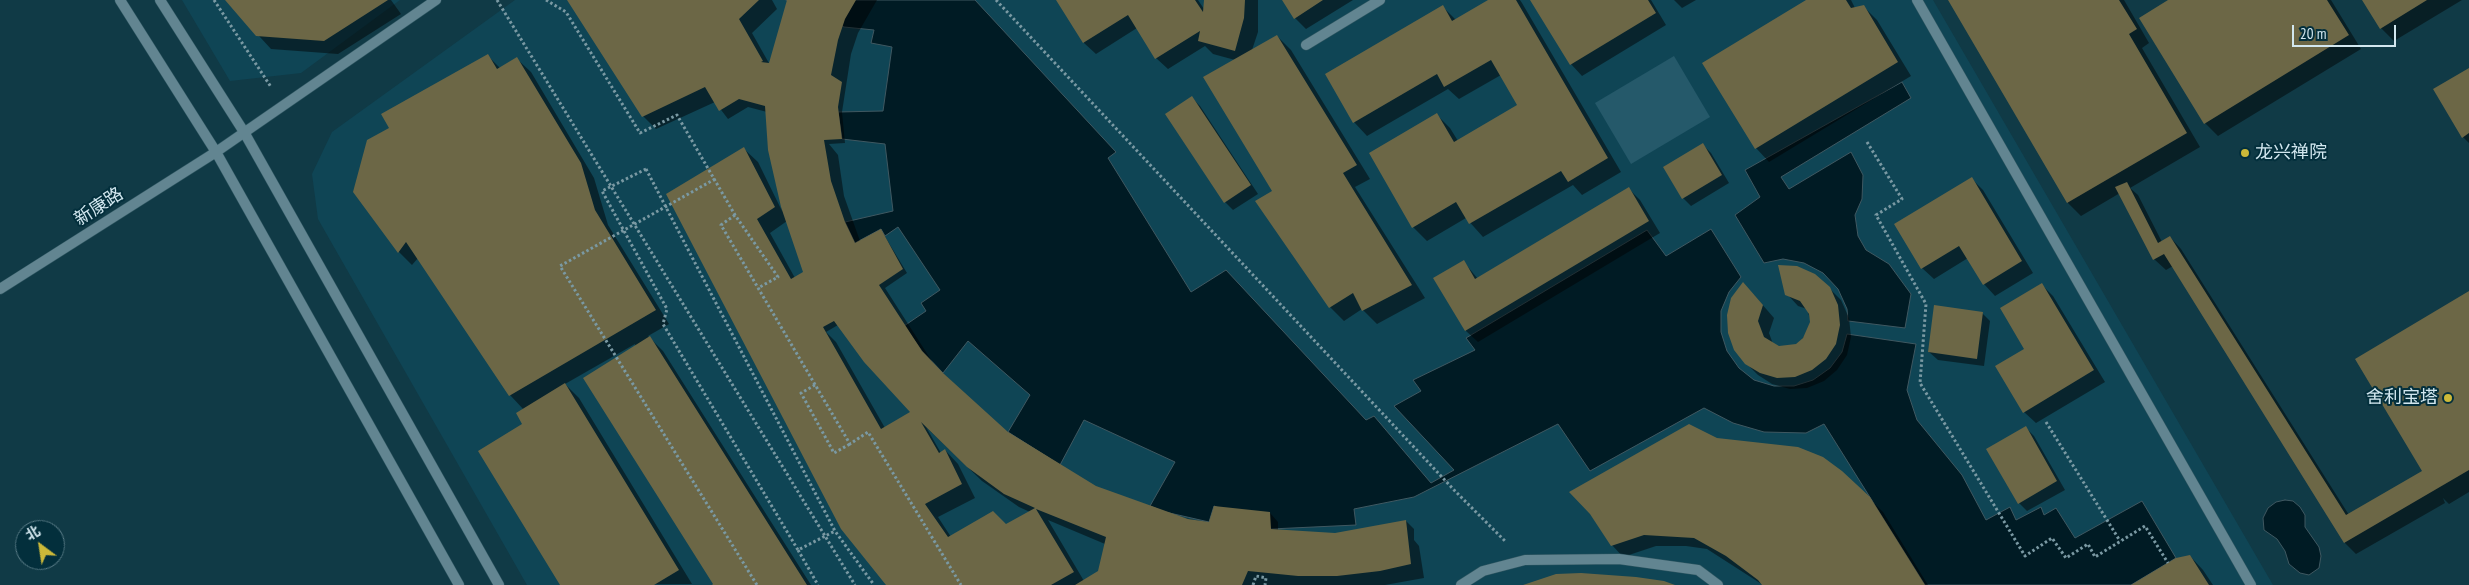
<!DOCTYPE html>
<meta charset="utf-8">
<style>
body{margin:0}
#map{position:relative;width:2469px;height:585px;overflow:hidden;background:#103a46;font-family:"PT Sans Narrow","Noto Sans SC",sans-serif}
canvas{display:block}
.north{position:absolute;left:15px;top:520px;width:50px;height:50px;box-sizing:border-box;background:#032f3c;border:1px solid #567984;border-radius:50%;rotate:329deg;font-size:14px;font-weight:700;line-height:20px;text-align:center;color:#d2e7ef}
.north::after{content:'';display:block;margin:auto;width:18px;height:22px;background:#ccb939;clip-path:polygon(50% 0,100% 100%,50% 72%,0 100%)}
.scale{position:absolute;left:2292px;top:25px;width:104px;height:22px;box-sizing:border-box;border:2px solid #d2e7ef;border-top:0;padding-left:6px;font-size:15px;line-height:18px;white-space:nowrap;color:#d2e7ef;-webkit-text-stroke:4px #032f3c;paint-order:stroke}
</style>
<div id="map">
<canvas width="2469" height="585"></canvas>
<div class="north">北</div>
<div class="scale">20 m</div>
</div>
<script>
const context = document.querySelector('canvas').getContext('2d');
context.lineJoin = 'round';
function paint(path, color) { context.fillStyle = color; context.fill(path, 'evenodd'); }
const toPath = rows => new Path2D(rows.map(r => 'M' + r).join(''));
function strokePath(path, color, width, dash) { context.strokeStyle = color; context.lineWidth = width; context.lineCap = dash ? 'butt' : 'round'; context.setLineDash(dash || []); context.stroke(path); }
function drawText(font, color, halo, rows, align = 'center') {
  context.font = font + ' "PT Sans Narrow","Noto Sans SC",sans-serif'; context.lineWidth = 4; context.setLineDash([]); context.textBaseline = 'middle'; context.strokeStyle = halo; context.fillStyle = color; for (const [text, x, y, turn = 0] of rows) {
    context.save(); context.translate(x, y); context.rotate((+turn || 0) * Math.PI / 180); context.textAlign = isNaN(turn) ? turn : align; if (halo) context.strokeText(text, 0, 0); context.fillText(text, 0, 0); context.restore();
  }
}
const built = toPath([
 [182,0,400,0,301,73,230,81],
 [515,0,1933,0,2273,585,527,585,318,219,312,174,332,132]
]);
const green = toPath([
 [1674,56,1710,117,1631,164,1595,103]
]);
const water = toPath([
 [786,0,975,0,1116,152,1108,158,1191,292,1226,270,1366,420,1374,416,1431,483,1454,470,1394,406,1421,391,1413,380,1475,350,1466,338,1647,230,1666,256,1711,229,1741,277,1729,292,1721,311,1721,332,1727,351,1739,368,1754,380,1774,386,1794,386,1813,380,1830,368,1842,352,1847,334,1916,344,1907,390,1917,420,1962,475,1986,520,2010,507,2016,520,2041,507,2044,515,2056,508,2075,538,2142,501,2176,558,2131,585,1925,585,1824,424,1806,433,1764,432,1733,423,1704,408,1590,471,1558,424,1414,497,1354,509,1356,525,1271,529,1214,506,1209,522,1165,512,1150,506,1175,462,1084,420,1060,465,1008,432,1030,395,968,341,943,373,922,351,904,326,926,311,921,303,940,290,898,227,885,236,881,229,855,243,845,222,893,211,885,144,842,139,838,112,883,111,892,47,871,43,874,30,844,27,786,0],
 [1902,82,1911,98,1781,177,1789,189,1851,152,1863,175,1862,199,1855,215,1858,236,1866,250,1889,264,1911,294,1905,328,1848,321,1847,309,1838,289,1823,273,1804,263,1783,259,1764,263,1735,215,1760,197,1745,170,1902,82],
 [2285,500,2293,501,2300,507,2305,515,2305,527,2319,547,2321,556,2319,568,2309,575,2300,573,2289,564,2285,551,2277,539,2264,530,2263,518,2268,508,2276,502,2285,500]
]);
const shadow = toPath([
 [226,0,391,0,401,14,338,54,271,49],
 [568,0,772,0,777,9,752,33,770,65,788,0,877,0,858,33,851,54,842,112,845,143,829,144,838,155,844,196,860,241,881,230,907,273,885,288,935,366,1007,433,1095,487,1165,514,1209,523,1270,513,1278,522,1278,530,1335,535,1406,521,1414,529,1414,540,1419,546,1424,578,1385,585,888,585,667,194,744,149,758,162,782,211,767,112,748,107,728,119,715,102,656,129,643,116],
 [787,221,805,272,795,278,770,233],
 [838,325,912,412,885,428,836,342,826,332],
 [926,427,982,481,1019,507,1030,512,1006,526,951,537,938,517,975,498,958,464,945,450,941,453],
 [1048,520,1105,544,1099,572,1084,581],
 [1058,0,1198,0,1204,9,1205,0,1258,0,1258,32,1252,50,1277,36,1291,50,1370,179,1355,187,1425,298,1377,324,1362,309,1344,321,1330,307,1257,201,1274,191,1235,60,1213,54,1205,46,1168,69,1156,58,1137,28,1096,54,1084,43],
 [1283,0,1353,0,1306,29,1295,18],
 [1490,0,1520,0,1522,3,1621,172,1582,195,1573,185,1483,237,1466,218,1427,241,1413,227,1437,115,1450,128,1458,141,1519,106,1501,75,1459,99,1448,89,1367,136,1354,122,1443,7,1456,20],
 [1531,0,1651,0,1666,25,1582,76,1571,64],
 [1674,0,1696,0,1682,8],
 [1809,0,1851,0,1855,8,1863,6,1877,20,1911,76,1769,162,1756,148],
 [1949,0,2124,0,2149,43,2142,48,2200,147,2130,188,2138,195,2162,242,2170,237,2181,249,2349,515,2427,477,2469,292,2469,492,2449,504,2443,498,2445,503,2356,554,2345,543,2173,266,2166,270,2154,259,2120,193,2081,216,2068,203],
 [2170,0,2331,0,2361,49,2218,136,2205,123],
 [2364,0,2462,0,2394,41,2381,28],
 [488,56,500,68,517,59,531,72,594,178,608,225,669,324,648,336,663,351,811,585,714,585,635,344,565,384,579,398,692,584,561,585,524,424,524,410,510,395,418,258,412,265,399,252,354,191,391,129],
 [2469,69,2469,143,2463,137],
 [1192,98,1200,106,1258,194,1233,210,1225,202],
 [1703,145,1711,153,1729,183,1691,206,1683,198],
 [1972,179,1983,190,2033,273,1995,296,1984,284,1968,258,1934,279,1922,268],
 [1629,189,1640,200,1660,233,1478,342,1466,331,1435,278,1463,261,1478,279],
 [2041,284,2053,296,2105,382,2036,423,2024,412,2026,349],
 [1829,288,1841,300,1849,318,1851,337,1847,355,1837,370,1824,381,1807,388,1790,389,1772,384,1758,375,1746,363,1754,295,1774,318,1769,333,1773,344,1778,348,1797,345,1809,331,1811,322,1807,309,1798,306,1787,294],
 [1982,313,1990,321,1984,366,1938,360,1929,352],
 [2026,428,2034,436,2065,490,2027,511,2019,503],
 [1716,439,1869,498,1883,512,1928,585,1763,585,1707,549,1686,546,1656,546,1623,557,1612,545],
 [2190,556,2203,570,2213,585,2134,585]
]);
const building = toPath([
 [225,0,388,0,324,41,256,36],
 [567,0,759,0,739,19,763,61,761,62,769,63,787,0,856,0,845,19,838,40,831,75,842,82,838,107,842,139,824,140,831,181,845,222,855,243,881,229,903,269,879,285,922,351,943,373,1008,432,1096,486,1188,519,1209,522,1214,506,1270,512,1271,529,1335,533,1406,520,1411,564,1380,571,1337,576,1298,576,1248,571,1242,585,1075,585,1098,571,1106,537,1036,509,1074,572,1051,585,886,585,841,529,666,194,744,147,775,207,757,219,791,279,803,272,781,207,768,150,765,106,739,99,719,111,705,87,642,117],
 [834,321,864,362,910,412,881,429,823,327],
 [921,422,967,467,1004,494,1035,508,1006,524,993,511,948,537,925,504,962,484,945,449,939,453],
 [1056,0,1195,0,1203,12,1204,0,1245,0,1244,18,1235,51,1198,41,1200,31,1155,59,1128,15,1083,43],
 [1282,0,1323,0,1294,19],
 [1488,0,1516,0,1608,158,1568,182,1561,171,1469,224,1456,202,1412,228,1369,153,1437,113,1454,142,1517,105,1491,60,1444,87,1437,74,1353,123,1325,74,1443,5,1452,21],
 [1530,0,1648,0,1656,13,1570,65],
 [1806,0,1846,0,1851,8,1864,5,1898,62,1755,149,1702,63],
 [1948,0,2119,0,2137,29,2129,34,2187,133,2067,203],
 [2168,0,2327,0,2349,35,2204,124,2139,18],
 [2362,0,2427,0,2380,29],
 [1277,35,1357,165,1343,173,1412,285,1362,311,1353,293,1329,308,1255,201,1272,191,1203,77],
 [488,54,497,69,517,57,581,163,595,210,656,310,509,396,406,242,398,253,353,192,367,140,389,128,381,114],
 [2469,68,2469,133,2462,138,2433,89],
 [1192,96,1251,185,1224,203,1165,114],
 [1703,143,1722,175,1682,199,1663,167],
 [1972,177,2022,261,1983,285,1959,246,1921,269,1894,224],
 [2127,182,2158,243,2170,236,2346,515,2422,471,2355,359,2469,291,2469,470,2344,543,2164,254,2153,260,2115,187],
 [1629,187,1649,221,1465,331,1433,278,1464,260,1475,279],
 [1778,265,1797,266,1815,274,1830,287,1838,305,1840,325,1836,344,1826,359,1812,370,1795,377,1777,378,1760,373,1745,364,1734,350,1728,333,1727,315,1731,298,1743,282,1763,305,1758,321,1764,337,1779,346,1796,344,1803,338,1810,322,1809,314,1800,301,1785,295],
 [2042,283,2094,370,2023,413,1995,366,2024,349,2000,308],
 [1934,305,1983,312,1977,359,1928,352],
 [650,336,788,555,807,585,712,585,713,584,583,378],
 [565,383,679,570,654,585,560,585,478,451,522,424,516,413],
 [1689,424,1717,438,1798,447,1823,457,1842,471,1870,497,1925,585,1762,585,1758,580,1726,556,1694,538,1644,535,1611,546,1590,514,1569,492],
 [2026,426,2057,481,2018,504,1986,449],
 [2190,555,2209,585,2131,585,2176,558],
 [1581,573,1636,577,1664,581,1675,585,1523,585,1556,574]
]);
const path = toPath([
 [214,0,271,87],
 [497,0,855,585],
 [546,0,566,12,640,133,677,115,735,215,778,277,758,288],
 [996,0,1455,491,1506,542],
 [1867,142,1902,199,1876,215,1926,304,1920,383,2025,556,2052,538,2066,558,2088,544,2095,557,2145,526,2168,563],
 [646,169,835,531,874,585],
 [735,215,721,225,850,444,868,432,961,585],
 [815,385,801,393,834,453,850,444],
 [2046,422,2120,541],
 [798,550,818,585],
 [1253,585,1256,576,1266,578,1265,585]
]);
const pedestrian = toPath([
 [1917,0,2251,585],
 [1306,45,1380,0],
 [1461,585,1483,571,1525,560,1619,559,1698,570,1718,585]
]);
const minor = toPath([
 [120,0,216,152,459,585],
 [160,0,244,132,499,585],
 [0,289,216,152,436,0]
]);
const pathBridge = toPath([
 [646,169,602,191,667,309,663,324,798,550,835,531],
 [715,179,560,266,757,585]
]);
const markers = [
 [2245,153,5,"#ccb939"],
 [2448,398,5,"#ccb939"]
];
const poiNames = [
 ["龙兴禅院",2255,153],
 ["舍利宝塔",2438,398,"right"]
];
const streetNames = [
 ["新康路",99,207,-33]
];
paint(built, '#0f4555');
paint(green, '#25596a');
paint(water, '#001b24');
strokePath(water, '#3f5861', 1);
paint(shadow, '#0007');
paint(building, '#6c6746');
strokePath(pedestrian, '#2f5661', 11);
strokePath(minor, '#2f5661', 11);
strokePath(path, '#7a99a3', 3, [2.5, 2.5]);
strokePath(pedestrian, '#628591', 10);
strokePath(minor, '#628591', 10);
strokePath(pathBridge, '#7a99a3', 3, [2.5, 2.5]);
for (const [x, y, r, color] of markers) { const dot = new Path2D(); dot.arc(x, y, r, 0, 2 * Math.PI); context.fillStyle = color; context.fill(dot); strokePath(dot, '#032f3c', 2); }
drawText('18px', '#d2e7ef', '#032f3c', poiNames, 'left');
drawText('18px', '#d2e7ef', '#032f3c', streetNames);
</script>
